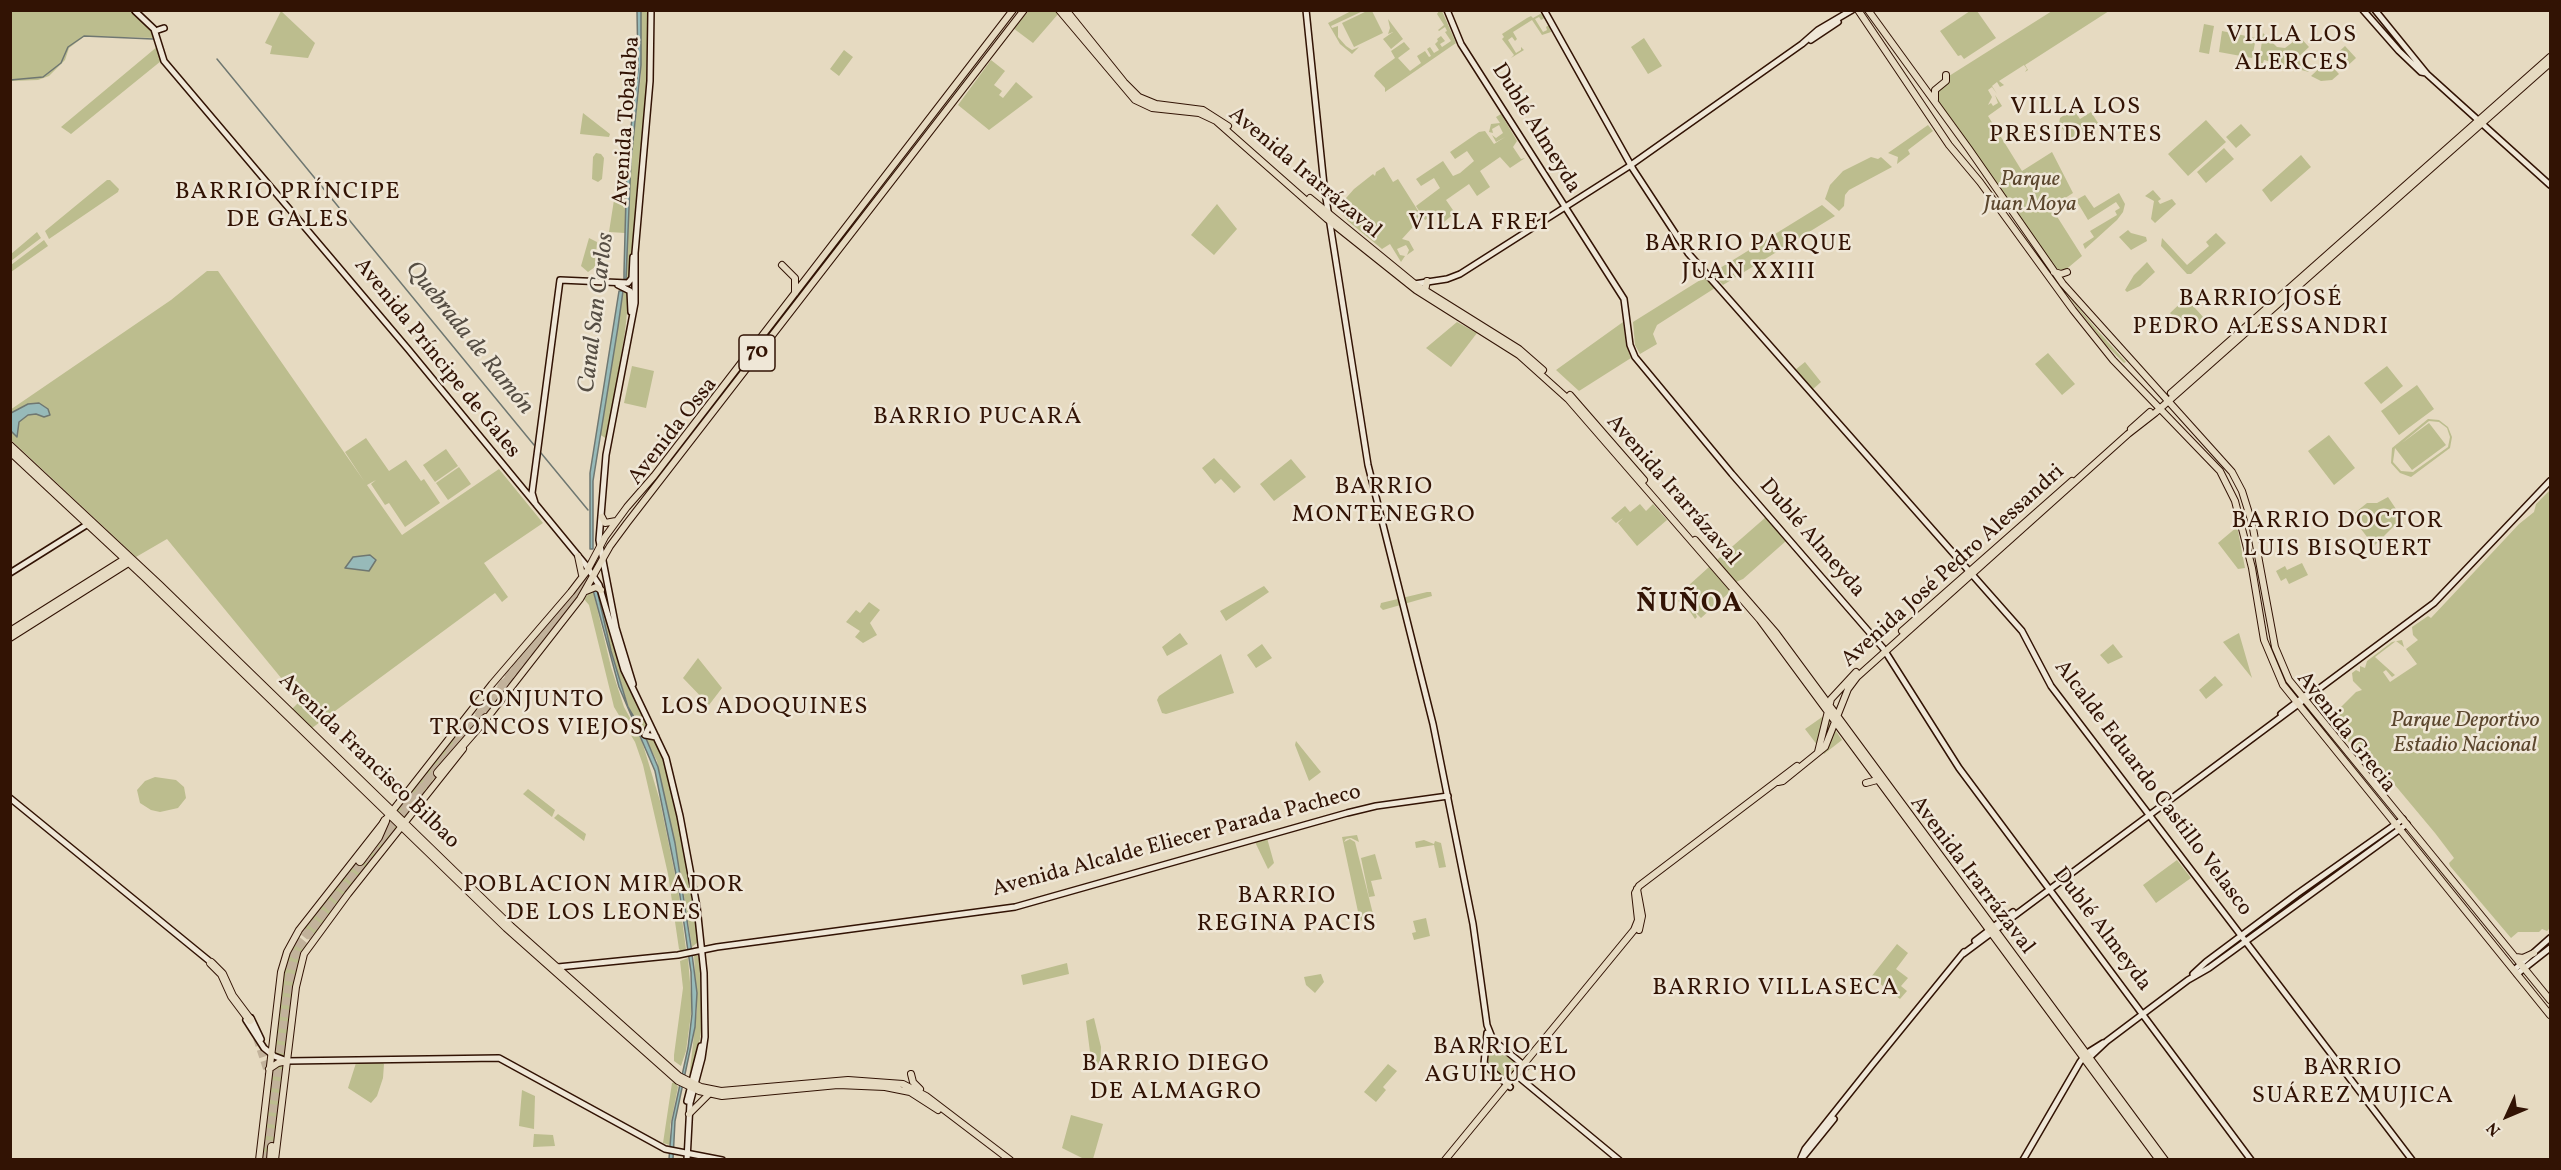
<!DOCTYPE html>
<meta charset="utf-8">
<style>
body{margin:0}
#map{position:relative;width:2561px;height:1170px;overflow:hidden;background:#e6dac1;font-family:Vollkorn,serif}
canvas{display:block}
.frame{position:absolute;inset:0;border:12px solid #321304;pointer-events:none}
.north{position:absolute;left:2477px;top:1086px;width:60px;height:60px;-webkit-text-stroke:4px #efe7d7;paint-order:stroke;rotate:226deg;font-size:16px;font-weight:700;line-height:24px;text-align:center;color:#321304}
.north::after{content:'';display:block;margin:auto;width:21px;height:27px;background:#321304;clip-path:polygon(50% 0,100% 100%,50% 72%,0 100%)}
</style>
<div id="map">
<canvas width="2561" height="1170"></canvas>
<div class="frame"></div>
<div class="north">N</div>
</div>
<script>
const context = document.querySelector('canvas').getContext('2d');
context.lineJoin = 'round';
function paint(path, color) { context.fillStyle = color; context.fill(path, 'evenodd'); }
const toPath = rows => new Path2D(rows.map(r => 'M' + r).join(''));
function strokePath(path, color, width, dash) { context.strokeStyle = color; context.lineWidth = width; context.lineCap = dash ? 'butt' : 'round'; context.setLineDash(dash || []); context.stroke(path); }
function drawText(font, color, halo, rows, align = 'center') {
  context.font = font + ' Vollkorn,serif'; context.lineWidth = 5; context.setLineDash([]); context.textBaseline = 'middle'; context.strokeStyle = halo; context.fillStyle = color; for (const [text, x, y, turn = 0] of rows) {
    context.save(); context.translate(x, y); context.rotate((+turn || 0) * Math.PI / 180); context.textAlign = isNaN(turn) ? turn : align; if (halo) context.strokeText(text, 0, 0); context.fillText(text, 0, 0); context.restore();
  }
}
const green = toPath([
 [1353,10,1363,11,1331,26,1332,28,1338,26,1338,37,1346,46,1352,50,1359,47,1352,54,1340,44,1328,23],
 [1369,10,1372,11,1383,33,1354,47,1342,23],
 [10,11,129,11,147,22,154,30,156,38,85,36,69,48,65,60,49,76,38,80,11,81],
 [281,11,315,43,308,58,270,54,272,46,265,43],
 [641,11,647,11,648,95,639,158,633,249,630,279,626,279,631,160,641,75],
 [1029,11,1057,11,1059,13,1033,43,1013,28],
 [1439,11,1442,11,1456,43,1385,92,1385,88,1374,76,1376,72,1395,58,1391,51,1404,42,1410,49,1398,58,1410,71,1421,63,1417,56,1425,51,1429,57,1431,56,1427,49,1430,47,1434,53,1439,50,1435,44,1438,41,1437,39,1441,36,1445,41,1440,44,1442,47,1451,41,1445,32,1447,31,1445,27,1439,31,1438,30,1444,25,1437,14],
 [1970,11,1977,11,1996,38,1964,59,1961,55,1958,56,1940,31],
 [2052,11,2109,11,2025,65,2028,70,2025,72,2027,69,2024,65,1999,81,2004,85,2000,87,1997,82,1992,86,1997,94,1992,87,1988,90,1992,97,1988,105,1991,103,1993,106,1998,103,1995,95,2002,106,1988,116,2022,171,2052,152,2073,193,2051,207,2082,256,2063,272,2057,272,1937,99,1938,90,1949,80,1949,76],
 [1542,13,1545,18,1541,20,1539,17,1535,19,1543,32,1547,30,1546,27,1549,25,1551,32,1542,35,1532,20,1513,32,1517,39,1515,41,1512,37,1508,40,1516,53,1521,50,1521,47,1524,50,1511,58,1514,55,1502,39,1504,37,1502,34,1527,18,1531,16,1533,18],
 [1388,19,1403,39,1391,49,1383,39,1393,32,1388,34,1390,28],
 [2204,24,2214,26,2209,54,2199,52],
 [2222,31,2256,38,2252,58,2219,52],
 [2263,33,2277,47,2285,48,2293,42,2296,33,2309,47,2297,58,2309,72,2264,60,2263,63,2259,63],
 [1644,38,1662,66,1648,74,1631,47],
 [158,46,161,61,71,134,61,127],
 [2345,46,2356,58,2342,71,2333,57],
 [844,50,853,57,839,76,830,69],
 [991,60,1005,71,994,85,1002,91,999,95,1003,98,1016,82,1033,97,989,130,958,105],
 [2327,61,2339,74,2332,80,2321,81,2311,76],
 [2073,109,2080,119,2091,112,2098,123,2070,140,2059,124,2060,118],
 [583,113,610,134,609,137,580,134],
 [1501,114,1517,141,1513,147,1521,159,1525,158,1510,168,1500,157,1480,171,1490,187,1477,196,1469,184,1446,200,1455,213,1444,222,1438,212,1425,220,1416,206,1440,188,1434,178,1421,186,1416,179,1443,161,1453,176,1460,173,1474,161,1467,151,1455,159,1450,152,1479,132,1485,131,1494,144,1505,137,1496,142,1492,135,1496,138,1503,133,1499,125,1492,129,1493,133,1489,132,1491,124,1500,123,1496,117],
 [2206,120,2226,142,2188,176,2168,154],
 [2241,124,2251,135,2236,148,2226,137],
 [1928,125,1933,131,1908,150,1910,154,1897,164,1898,157,1888,153],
 [2224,148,2234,159,2206,183,2197,172],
 [596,153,601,154,604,158,602,179,598,182,592,179,593,157],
 [2301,155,2311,167,2271,202,2262,190],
 [1871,157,1878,159,1881,157,1892,167,1849,190,1845,195,1844,206,1839,211,1825,199,1830,185,1843,171],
 [1384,167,1393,182,1398,179,1422,217,1402,239,1409,241,1414,250,1407,255,1409,250,1406,245,1397,249,1400,255,1405,256,1401,262,1390,244,1382,249,1348,221,1342,213,1345,204,1342,202,1339,206,1354,189,1373,174,1375,176,1376,172],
 [107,180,110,180,119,189,118,192,49,239,45,231],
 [616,187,625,188,625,233,609,232],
 [2153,190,2161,199,2158,201,2160,204,2172,199,2176,204,2155,223,2151,219,2154,201,2145,196],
 [2119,193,2125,204,2123,212,2117,220,2085,249,2083,244,2094,237,2090,231,2117,215,2115,211,2120,208,2116,202,2088,220,2076,200,2085,195,2094,208],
 [1217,204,1237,229,1214,255,1191,235],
 [1822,205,1835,216,1723,285,1712,273],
 [2128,230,2131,233,2146,237,2147,241,2131,250,2119,237],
 [37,232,41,238,11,261,11,254],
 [2216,233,2226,243,2191,274,2187,274,2161,246,2162,238,2187,265,2209,246,2206,242],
 [589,238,597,242,595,267,588,272,581,266],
 [44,240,48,246,11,272,11,265],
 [2147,262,2155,272,2140,286,2127,292,2125,290,2134,275],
 [207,271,218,271,364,481,345,452,366,438,389,471,406,460,421,481,424,479,440,503,405,527,389,503,385,505,371,484,376,480,367,485,402,535,499,469,543,523,484,563,508,597,502,602,495,593,312,728,292,709,300,701,167,539,136,557,11,440,10,410,171,300],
 [1705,277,1715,288,1657,325,1653,334,1657,344,1640,354,1635,345,1633,322],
 [2061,287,2098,331,2126,362,2124,363,2106,345],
 [623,291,629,293,625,332,607,439,599,434],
 [2186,298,2204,318,2198,323,2195,319,2184,329,2170,313],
 [1457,322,1477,333,1451,367,1426,348],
 [1623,322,1626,345,1631,358,1579,391,1556,370],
 [2048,353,2075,384,2062,395,2035,364],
 [1805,362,1821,382,1812,390,1795,370],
 [632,366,654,371,646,408,624,403],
 [2387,366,2403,386,2381,404,2364,383],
 [2417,385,2434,409,2399,435,2381,411],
 [2428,419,2439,420,2448,427,2452,437,2450,448,2411,477,2400,473,2391,463,2392,448],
 [2429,421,2439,422,2447,428,2450,437,2448,447,2413,472,2401,471,2393,462,2395,448,2412,470,2446,445,2429,423,2402,443],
 [2329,435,2355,468,2334,485,2308,451],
 [446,449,458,466,435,482,423,465],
 [1214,458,1241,487,1234,493,1221,479,1215,484,1202,468],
 [1291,459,1306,477,1274,501,1260,484],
 [459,467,471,484,448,500,436,483],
 [2550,490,2550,928,2547,931,2542,929,2539,932,2518,932,2511,938,2450,866,2449,863,2454,858,2435,833,2379,766,2371,768,2355,750,2333,722,2331,712,2340,708,2356,692,2362,690,2353,681,2352,673,2356,670,2360,672,2360,666,2365,668,2367,661,2392,642,2402,640,2404,647,2396,641,2375,657,2395,675,2392,677,2386,670,2383,672,2390,682,2417,664,2406,649,2418,640,2413,635,2412,627,2428,616,2431,618,2519,524,2534,512,2536,504],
 [2388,497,2402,518,2374,546,2351,516,2367,503,2377,503],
 [1640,504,1646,511,1653,504,1667,520,1637,546,1618,523,1623,518,1616,523,1611,518,1625,506,1630,512],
 [1766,517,1786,541,1743,579,1736,582,1717,562,1718,559],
 [2237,527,2238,531,2245,568,2238,569,2218,543],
 [2302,563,2308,575,2289,584,2286,578,2281,581,2276,571,2285,566,2287,570],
 [1709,567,1731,591,1701,618,1695,612,1697,617,1695,619,1689,610,1691,608,1678,601,1681,598,1678,595],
 [1264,586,1269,592,1226,621,1220,611],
 [597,588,622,672,647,725,646,732,653,738,663,760,677,817,687,867,698,942,692,947,682,882,657,761,629,708,611,651,598,590,593,591,611,667,624,707,641,738,660,801,678,889,686,949,681,951,679,949,668,874,643,765,635,742,614,707,589,605,584,599,591,591],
 [1427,592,1431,592,1432,596,1383,610,1380,607,1381,603],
 [869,602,880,610,870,623,877,635,863,643,855,637,860,631,846,622,856,610,860,613],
 [1180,633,1188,644,1167,656,1162,647],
 [2239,633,2252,678,2223,642],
 [1262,644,1272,658,1256,668,1247,655],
 [2113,644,2123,657,2108,664,2100,655],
 [1221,654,1234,693,1166,714,1162,713,1157,700,1159,696],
 [698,658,722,688,709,705,683,678],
 [2215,676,2223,685,2206,699,2199,690],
 [1825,715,1842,740,1824,754,1805,729],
 [458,731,465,737,404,818,397,810],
 [1296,741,1321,772,1309,781,1295,745],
 [155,777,176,780,184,787,186,798,178,808,160,812,151,810,140,803,137,790,145,781],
 [528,789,555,810,552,817,523,794],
 [558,814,586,834,584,841,554,818],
 [390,819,397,828,314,935,304,928],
 [1357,835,1359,842,1351,838,1346,839,1344,842,1350,839,1355,842,1374,918,1360,921,1342,837],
 [1267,838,1274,863,1268,869,1255,842],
 [1424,840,1434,844,1435,841,1441,843,1446,867,1439,868,1434,845,1416,848,1415,842],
 [1375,854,1382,879,1371,881,1375,896,1369,897,1361,858],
 [2177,860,2191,878,2156,903,2143,885],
 [1426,918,1430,936,1414,940,1412,933,1416,932,1413,921],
 [298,936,307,944,300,958,296,972,273,1159,261,1160,282,980,287,958],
 [1897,944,1908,953,1896,969,1908,978,1901,986,1907,991,1900,999,1871,977],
 [694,955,698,956,700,962,702,1022,700,1039,689,1078,697,1009],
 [688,958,692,1007,686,1051,681,1066,674,1061,674,1055,683,988,680,961],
 [1067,963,1069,974,1023,985,1021,975],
 [1321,974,1324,982,1315,993,1306,985,1304,977],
 [1094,1018,1101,1047,1100,1069,1090,1068,1090,1052,1086,1021],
 [1495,1045,1520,1064,1506,1081,1485,1064,1487,1052,1488,1055],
 [382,1062,384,1064,383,1078,377,1096,371,1103,348,1088,356,1063],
 [1388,1064,1397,1071,1383,1087,1386,1090,1376,1102,1364,1092],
 [675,1082,678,1087,670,1127,670,1145,663,1143,672,1083],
 [522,1090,535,1096,534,1129,519,1126],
 [1071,1115,1103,1124,1093,1159,1084,1159,1062,1148],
 [534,1134,553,1135,555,1146,533,1147]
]);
const water = toPath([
 [637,11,641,11,641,65,631,160,626,279,624,279,624,272,627,160,638,69,637,11],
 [619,291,623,291,618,327,593,481,593,549,590,549,590,473,619,291],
 [39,403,48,409,50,415,44,417,36,414,28,415,19,422,17,437,11,431,11,413,28,404,39,403],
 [370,555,376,560,369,571,345,568,353,557,370,555],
 [593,590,597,590,611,651,628,707,645,736,658,767,675,843,691,946,697,993,695,1027,675,1121,673,1159,669,1159,672,1121,688,1048,692,1014,691,972,679,889,655,771,619,687,593,590]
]);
const stream = toPath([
 [217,59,534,445],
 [10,80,43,77,61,63,68,47,84,36,153,39],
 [541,453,588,510]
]);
const highwayTunnel = toPath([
 [257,1038,269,1075],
 [266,1160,292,958,301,941,366,857],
 [267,1160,290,978,298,948,587,578,377,843]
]);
const secondary = toPath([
 [1306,10,1325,195],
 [1447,10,1461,44,1624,299,1630,345,1635,357,1732,474,1883,648,1959,768,2251,1160],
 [1544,10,1633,169,1688,253,2022,631,2051,686,2412,1160],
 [2363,10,2399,51,2421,72,2426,73],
 [2375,10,2427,74,2550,185],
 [135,11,154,29,164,61,408,349,585,564,599,585,624,670,666,758,680,816,697,907,704,973,705,1037,702,1058,690,1103,687,1160],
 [158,30,164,28],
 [1811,40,1838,22],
 [1325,192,1368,465,1433,724,1473,924,1487,1025,1493,1040,1526,1067],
 [1414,284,1447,279,1460,274,1628,167,1802,44,1818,30,1852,10],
 [618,285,630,291,631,312],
 [535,503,532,493,560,280,628,283,632,278,633,257],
 [10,573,88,524],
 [633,684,616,628,599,540,606,455,635,303,635,253,650,81,651,10],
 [2281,714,2314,689],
 [650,725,645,735,656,737],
 [10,798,213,964],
 [1975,941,2013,912],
 [1963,954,2434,603,2550,481],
 [558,967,678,955,717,947,1015,907,1347,813,1376,806,1448,796],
 [2514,970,2550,938],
 [2193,974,2206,962,2297,894,2403,819],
 [2517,974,2550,948],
 [251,1018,261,1039],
 [246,1020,264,1048,274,1056,287,1061,499,1058,665,1149,722,1160],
 [1487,1033,1484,1064,1510,1087],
 [2090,1057,2107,1041,2188,980,2209,968,2407,824],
 [1515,1074,1619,1160],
 [687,1101,701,1046],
 [1804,1156,1834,1119],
 [1801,1158,1805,1149,1872,1065,1964,952],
 [2023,1160,2080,1062,2087,1053,2103,1043]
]);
const primary = toPath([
 [1059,10,1135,100,1152,108,1199,113,1216,121,1327,219,1416,290,1519,355,1568,399,1760,620,2159,1160],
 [1066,10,1124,82,1139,97,1156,104,1203,110,1228,126],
 [1858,10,1949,145,1980,182,2073,310,2113,360,2220,471,2235,501,2252,568,2264,640,2283,685,2550,1015],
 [1868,10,1969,149,2063,284,2232,472,2242,491,2252,523,2275,647,2289,680,2550,1000],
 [1935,100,1935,90,1946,81,1946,75],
 [1310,198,1415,284,1519,349,1543,370],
 [782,265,795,278,795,293],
 [2054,272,2061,274,2067,272],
 [1425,291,1427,281],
 [2171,393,2550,57],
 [1570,395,1644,480],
 [2131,429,2150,412],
 [10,445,160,585,511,926,679,1076,701,1087,721,1091,848,1080,903,1084,926,1096,1010,1160],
 [10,452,145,578,506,928,678,1081,699,1091,722,1096,838,1085,885,1087,910,1092,938,1110],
 [602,517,605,523,616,521],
 [1695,540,1776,633,2165,1160],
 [578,556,582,575],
 [586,591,596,587,601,590],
 [10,631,126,558],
 [1902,631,2072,481],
 [10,638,130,562],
 [484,722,580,599,610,546,627,523,1024,10],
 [1818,752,1831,699,1856,672],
 [1778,782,1783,781,1825,747,1848,689,1857,677,2128,434,2155,413,2550,63],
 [1866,783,1877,780],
 [1637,889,1642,916,1639,930],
 [2516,957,2523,958,2534,953],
 [269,1069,278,1063,287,1061],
 [911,1074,913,1082,920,1089],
 [689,1114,709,1094],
 [259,1160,281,972,287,952,299,930,492,684,571,592,587,571,605,537,627,507,654,476,1013,10],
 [275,1160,296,987,304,954,348,894,463,749],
 [1445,1160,1634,930,1638,920,1635,893,1639,886,1797,766]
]);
const highway = toPath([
 [438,773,486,718],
 [360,861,378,837,385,821],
 [211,963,222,974,232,996,250,1020],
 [271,1160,272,1147]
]);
const shields = [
 [757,353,36]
];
const shieldNames = [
 ["70",757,353]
];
const streetNames = [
 ["Avenida Tobalaba",628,121,-86],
 ["Dublé Almeyda",1535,129,58],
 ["Avenida Irarrázaval",1304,174,40],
 ["Avenida Príncipe de Gales",436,359,51],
 ["Avenida Ossa",674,432,-52],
 ["Avenida Irarrázaval",1672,491,49],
 ["Dublé Almeyda",1811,539,49],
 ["Avenida José Pedro Alessandri",1954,567,-42],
 ["Avenida Grecia",2345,733,52],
 ["Avenida Francisco Bilbao",368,762,44],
 ["Alcalde Eduardo Castillo Velasco",2152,789,53],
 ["Avenida Alcalde Eliecer Parada Pacheco",1177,842,-15],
 ["Avenida Irarrázaval",1971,876,53],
 ["Dublé Almeyda",2101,930,53]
];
const parkNames = [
 ["Parque",2030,181],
 ["Juan Moya",2030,206],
 ["Parque Deportivo",2465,722],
 ["Estadio Nacional",2465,747]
];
const neighbourhoodNames = [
 ["VILLA LOS",2292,37],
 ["ALERCES",2292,65],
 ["VILLA LOS",2076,109],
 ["PRESIDENTES",2076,137],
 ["BARRIO PRÍNCIPE",288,194],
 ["DE GALES",288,222],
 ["VILLA FREI",1479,225],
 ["BARRIO PARQUE",1749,246],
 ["JUAN XXIII",1749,274],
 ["BARRIO JOSÉ",2261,301],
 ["PEDRO ALESSANDRI",2261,329],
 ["BARRIO PUCARÁ",978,419],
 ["BARRIO",1384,489],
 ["MONTENEGRO",1384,517],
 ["BARRIO DOCTOR",2338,523],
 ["LUIS BISQUERT",2338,551],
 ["CONJUNTO",537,702],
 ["TRONCOS VIEJOS",537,730],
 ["LOS ADOQUINES",765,709],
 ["POBLACION MIRADOR",604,887],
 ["DE LOS LEONES",604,915],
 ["BARRIO",1287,898],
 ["REGINA PACIS",1287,926],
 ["BARRIO VILLASECA",1776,990],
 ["BARRIO EL",1501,1049],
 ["AGUILUCHO",1501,1077],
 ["BARRIO DIEGO",1176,1066],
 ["DE ALMAGRO",1176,1094],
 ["BARRIO",2353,1070],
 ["SUÁREZ MUJICA",2353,1098]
];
const waterNames = [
 ["Canal San Carlos",598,313,-83],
 ["Quebrada de Ramón",468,339,51]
];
const districtNames = [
 ["ÑUÑOA",1690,606]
];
paint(green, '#bcbd8e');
paint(water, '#97bab9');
strokePath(water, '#6f7771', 1.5);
strokePath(stream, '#6f7771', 1.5);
strokePath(highwayTunnel, '#c2b29b', 8, [8, 4]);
strokePath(secondary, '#321304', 8);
strokePath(primary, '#321304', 8);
strokePath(highway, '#321304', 10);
strokePath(secondary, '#efe7d7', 5);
strokePath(primary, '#e6dac1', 6);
strokePath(highway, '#e6dac1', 8);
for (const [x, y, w] of shields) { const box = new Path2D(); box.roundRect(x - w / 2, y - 18, w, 36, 4.5); context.fillStyle = '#efe7d7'; context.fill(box); strokePath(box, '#321304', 1.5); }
drawText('bold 21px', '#321304', null, shieldNames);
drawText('22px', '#321304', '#efe7d7', streetNames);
drawText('italic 22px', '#5b462d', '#efe7d7', parkNames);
context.letterSpacing = '1.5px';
drawText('24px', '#321304', '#efe7d7', neighbourhoodNames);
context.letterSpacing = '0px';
drawText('italic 24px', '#554d43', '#efe7d7', waterNames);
context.letterSpacing = '1.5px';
drawText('bold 28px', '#321304', '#efe7d7', districtNames);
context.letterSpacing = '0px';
</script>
